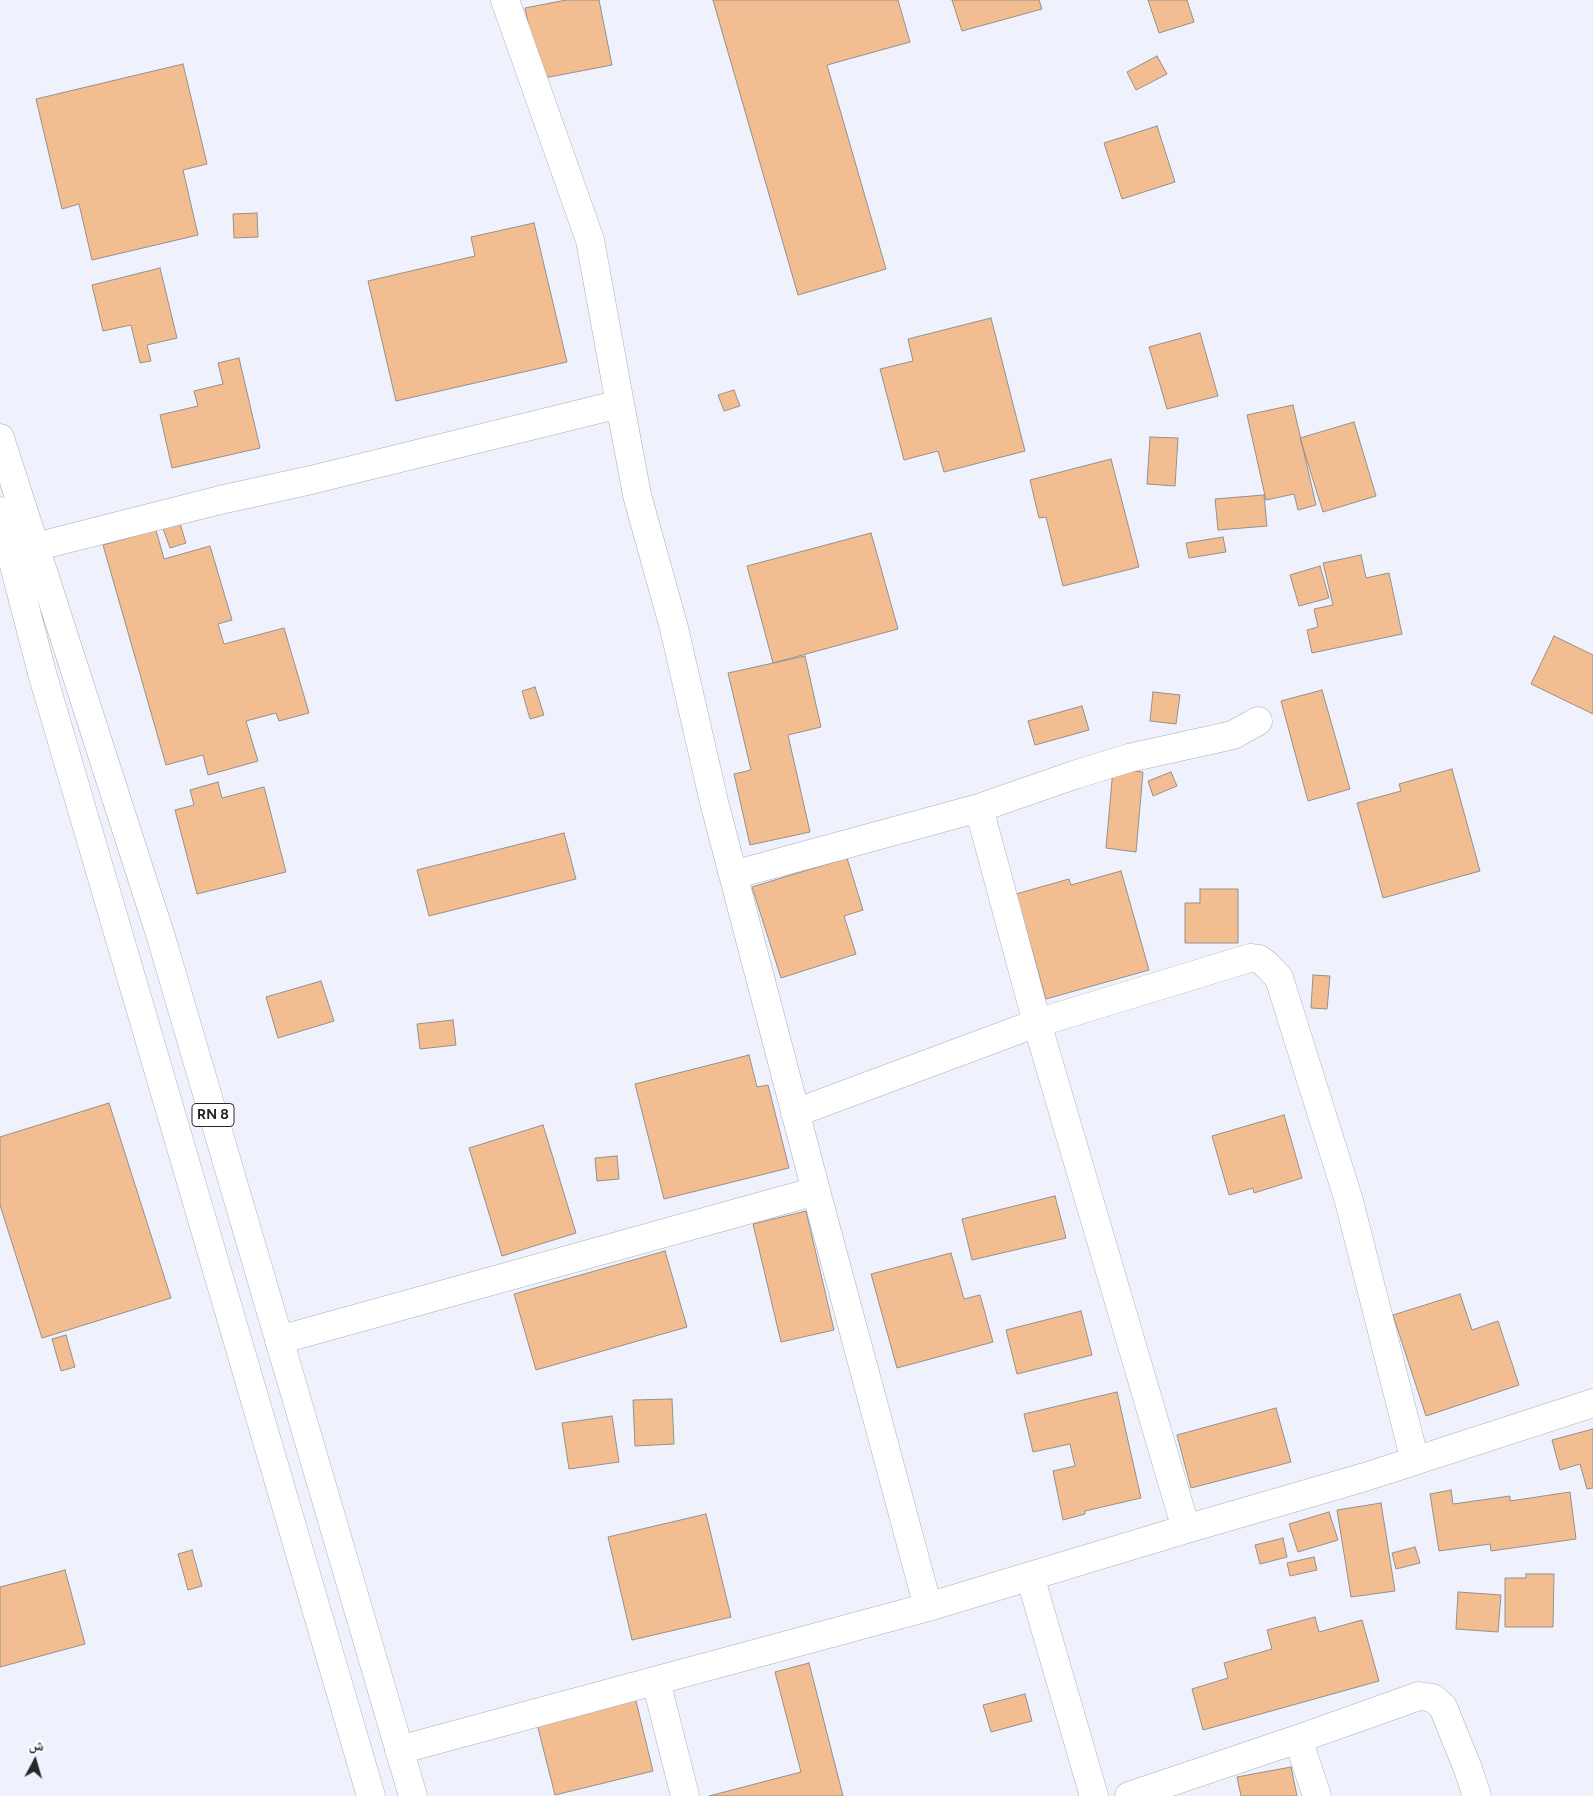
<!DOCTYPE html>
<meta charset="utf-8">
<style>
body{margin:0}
#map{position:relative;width:1593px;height:1796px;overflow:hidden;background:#eff2fc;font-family:Figtree,"Noto Naskh Arabic",sans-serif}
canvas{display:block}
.north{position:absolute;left:10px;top:1736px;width:50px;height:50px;-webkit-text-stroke:4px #fff;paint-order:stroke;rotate:6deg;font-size:14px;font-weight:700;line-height:20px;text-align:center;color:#26272b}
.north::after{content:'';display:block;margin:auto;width:18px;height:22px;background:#26272b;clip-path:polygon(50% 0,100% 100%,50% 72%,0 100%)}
</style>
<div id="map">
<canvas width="1593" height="1796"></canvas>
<div class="north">ش</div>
</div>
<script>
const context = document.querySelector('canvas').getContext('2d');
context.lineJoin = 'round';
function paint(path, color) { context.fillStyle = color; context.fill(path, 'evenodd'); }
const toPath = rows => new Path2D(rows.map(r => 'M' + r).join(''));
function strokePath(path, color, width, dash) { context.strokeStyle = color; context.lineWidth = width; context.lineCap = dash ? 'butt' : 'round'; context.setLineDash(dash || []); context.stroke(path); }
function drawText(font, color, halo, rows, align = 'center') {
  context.font = font + ' Figtree,sans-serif'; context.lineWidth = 4; context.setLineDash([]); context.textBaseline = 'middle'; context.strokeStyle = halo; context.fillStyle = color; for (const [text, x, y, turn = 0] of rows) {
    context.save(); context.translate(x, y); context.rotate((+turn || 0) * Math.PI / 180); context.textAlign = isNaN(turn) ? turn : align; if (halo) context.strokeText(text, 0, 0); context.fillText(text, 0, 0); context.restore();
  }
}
const building = toPath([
 [566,0,599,0,612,65,539,79,525,8,566,0],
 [713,0,898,0,910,42,827,65,886,269,798,295,713,0],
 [952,0,1039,0,1042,9,962,31,952,0],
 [1148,0,1187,0,1194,22,1159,33,1148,0],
 [1157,56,1167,74,1136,90,1127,72,1157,56],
 [183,64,207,164,183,170,198,235,92,260,79,204,62,209,36,99,183,64],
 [1157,126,1175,182,1122,199,1104,143,1157,126],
 [257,213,258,237,234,238,233,214,257,213],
 [534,223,567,362,396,401,368,281,475,256,471,237,534,223],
 [160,268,177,338,147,345,151,361,140,363,131,325,103,331,92,285,160,268],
 [991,318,1025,451,944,472,938,451,904,460,880,369,913,361,908,339,991,318],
 [1200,333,1218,396,1167,409,1149,347,1200,333],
 [239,358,260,448,172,468,160,415,198,406,194,391,223,384,218,363,239,358],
 [734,390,740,406,724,411,718,395,734,390],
 [1293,405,1316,505,1298,510,1294,494,1266,500,1247,415,1293,405],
 [1354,422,1376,496,1323,512,1300,438,1354,422],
 [1150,437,1178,438,1175,486,1147,484,1150,437],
 [1111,459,1139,567,1063,586,1046,517,1039,518,1030,480,1111,459],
 [1264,495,1267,526,1218,530,1215,499,1264,495],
 [178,517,186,543,170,548,161,523,178,517],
 [156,530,164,559,210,546,232,620,218,624,224,644,284,628,309,713,279,721,276,713,246,721,258,761,208,775,203,755,166,765,103,545,156,530],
 [871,533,898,629,773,663,747,566,871,533],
 [1223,537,1226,552,1189,558,1186,543,1223,537],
 [1361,555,1366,578,1389,573,1402,634,1312,653,1307,630,1318,627,1314,609,1333,605,1323,563,1361,555],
 [1320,566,1329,598,1299,606,1290,575,1320,566],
 [1554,636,1593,655,1593,714,1531,684,1554,636],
 [805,656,821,727,788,735,810,832,750,845,734,774,751,770,728,673,805,656],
 [535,687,544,715,530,719,522,691,535,687],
 [1322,690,1350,789,1308,801,1281,701,1322,690],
 [1153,692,1180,695,1176,724,1150,721,1153,692],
 [1082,706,1089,730,1035,745,1028,721,1082,706],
 [1113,769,1143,772,1136,852,1106,848,1113,769],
 [1452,769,1480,871,1383,898,1357,803,1401,791,1399,784,1452,769],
 [1171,772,1177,786,1153,796,1148,781,1171,772],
 [218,782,222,798,264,787,286,872,197,894,175,810,194,805,190,790,218,782],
 [564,833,576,879,429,916,417,870,564,833],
 [847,858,863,910,844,916,856,954,781,978,752,887,847,858],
 [1121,871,1149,970,1046,999,1016,894,1069,879,1071,885,1121,871],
 [1200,889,1238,889,1238,943,1185,943,1185,903,1200,903,1200,889],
 [1313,975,1330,976,1327,1009,1311,1008,1313,975],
 [321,981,334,1021,278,1038,266,997,321,981],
 [453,1020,456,1045,420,1049,417,1024,453,1020],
 [749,1055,757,1087,768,1085,789,1168,664,1199,635,1084,749,1055],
 [109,1103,171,1298,42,1338,0,1205,0,1137,109,1103],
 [1284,1115,1302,1178,1254,1193,1253,1188,1229,1195,1212,1136,1284,1115],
 [543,1125,576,1233,502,1256,469,1148,543,1125],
 [617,1156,619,1179,597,1181,595,1158,617,1156],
 [1055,1196,1066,1238,972,1260,962,1219,1055,1196],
 [806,1211,834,1330,781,1342,753,1224,806,1211],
 [665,1251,687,1327,536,1370,514,1294,665,1251],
 [951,1253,964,1299,980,1295,993,1342,897,1368,871,1274,951,1253],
 [1460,1294,1472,1330,1498,1321,1519,1385,1426,1416,1393,1315,1460,1294],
 [1081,1311,1092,1355,1017,1374,1006,1330,1081,1311],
 [66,1335,75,1367,61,1371,52,1339,66,1335],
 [1117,1392,1141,1498,1085,1511,1085,1514,1063,1520,1053,1471,1075,1466,1070,1444,1033,1452,1024,1414,1117,1392],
 [672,1399,674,1444,635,1446,633,1400,672,1399],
 [1276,1408,1291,1462,1191,1488,1177,1435,1276,1408],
 [612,1416,619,1462,569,1469,562,1423,612,1416],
 [1593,1429,1593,1488,1587,1489,1580,1464,1560,1470,1552,1440,1593,1429],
 [1451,1490,1453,1504,1510,1496,1510,1501,1570,1492,1576,1539,1491,1551,1490,1544,1439,1551,1430,1494,1451,1490],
 [1381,1503,1395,1591,1351,1597,1337,1510,1381,1503],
 [1329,1512,1338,1540,1298,1552,1289,1524,1329,1512],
 [706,1514,731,1617,632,1640,608,1537,706,1514],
 [1283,1538,1287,1557,1260,1564,1255,1545,1283,1538],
 [1415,1547,1420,1563,1396,1569,1392,1553,1415,1547],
 [192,1550,202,1586,188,1590,178,1554,192,1550],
 [1314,1557,1317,1570,1290,1576,1287,1563,1314,1557],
 [65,1570,85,1644,0,1667,0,1587,65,1570],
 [1526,1574,1554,1574,1553,1627,1505,1627,1505,1578,1526,1578,1526,1574],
 [1458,1592,1501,1595,1498,1632,1456,1629,1458,1592],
 [1315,1617,1319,1632,1362,1620,1379,1681,1203,1730,1192,1689,1228,1678,1224,1663,1272,1649,1267,1630,1315,1617],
 [809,1663,843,1796,709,1796,801,1772,775,1672,809,1663],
 [1025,1694,1032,1721,991,1732,983,1705,1025,1694],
 [635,1697,653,1771,555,1795,536,1720,635,1697],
 [1291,1767,1297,1796,1241,1796,1237,1777,1291,1767]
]);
const street = toPath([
 [505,0,590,240,620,404],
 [35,547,220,500,311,480,620,404,637,495,674,628,714,802,816,1191,928,1607],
 [979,808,1037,1023,1186,1529],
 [733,875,979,808,1074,775,1129,758,1233,735,1258,721],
 [795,1113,1037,1023,1250,958,1259,959,1268,966,1279,978,1349,1201,1415,1461],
 [279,1340,816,1191],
 [1030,1576,1094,1796],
 [656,1681,685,1796],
 [1298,1739,1317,1796],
 [399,1750,928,1607,1186,1529,1365,1477,1593,1403],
 [1129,1796,1298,1739,1419,1696,1433,1698,1443,1707,1468,1769,1477,1796]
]);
const primary = toPath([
 [0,438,161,937,413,1796],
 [0,511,42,673,371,1796]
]);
const shields = [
 [213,1115,42]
];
const shieldNames = [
 ["RN 8",213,1115]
];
paint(building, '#f2be91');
strokePath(building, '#978f89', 1);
strokePath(street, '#abaeb7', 29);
strokePath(primary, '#abaeb7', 29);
strokePath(street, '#fff', 28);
strokePath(primary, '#fff', 28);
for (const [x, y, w] of shields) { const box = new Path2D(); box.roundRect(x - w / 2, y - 11.5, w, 23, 4); context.fillStyle = '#fff'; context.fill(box); strokePath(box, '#26272b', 1); }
drawText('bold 14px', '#26272b', null, shieldNames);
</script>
